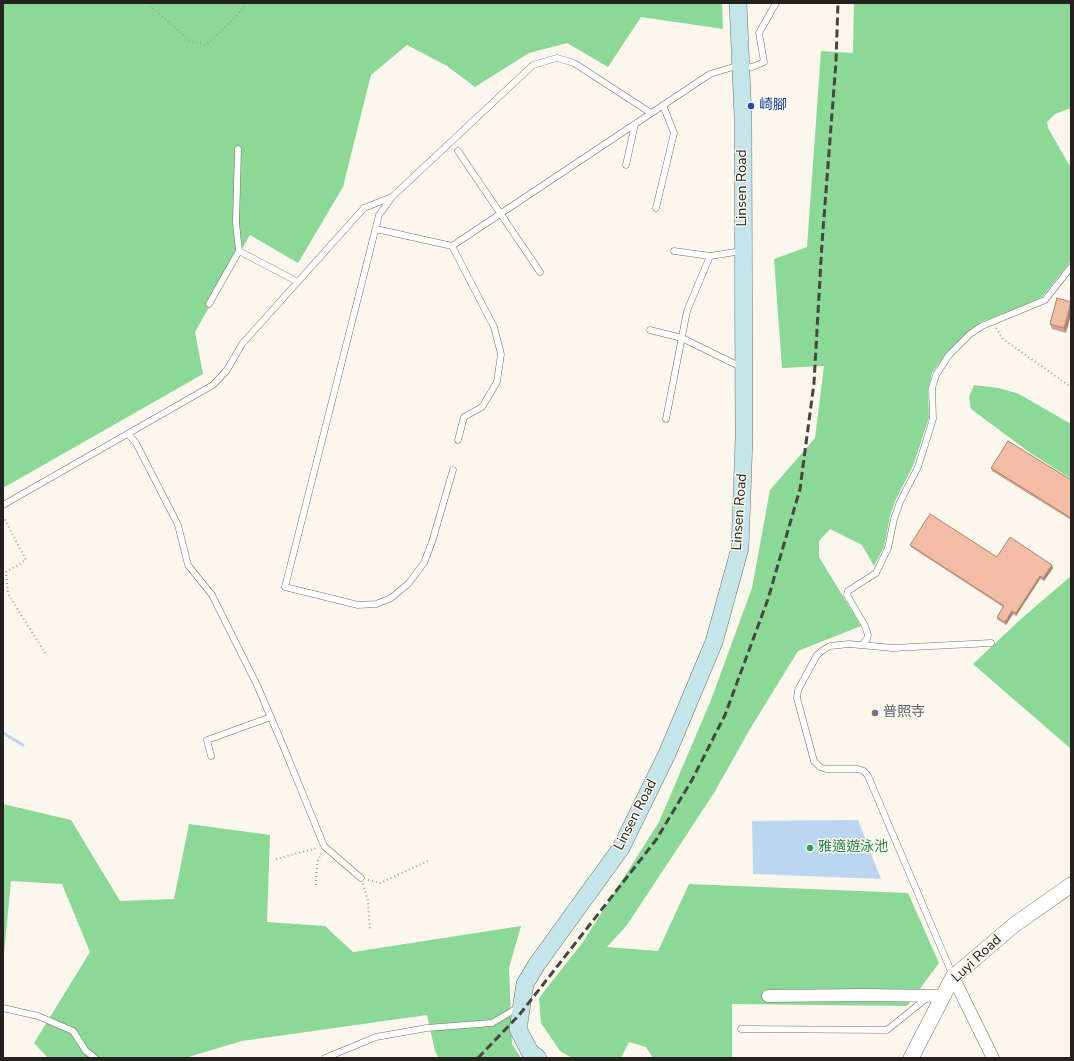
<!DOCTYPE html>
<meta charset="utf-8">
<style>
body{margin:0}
#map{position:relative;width:1074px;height:1061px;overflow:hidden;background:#fbf7ed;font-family:"Nunito Sans",sans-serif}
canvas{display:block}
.frame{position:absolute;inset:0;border:4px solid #24221f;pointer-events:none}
</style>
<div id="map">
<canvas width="1074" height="1061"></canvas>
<div class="frame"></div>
</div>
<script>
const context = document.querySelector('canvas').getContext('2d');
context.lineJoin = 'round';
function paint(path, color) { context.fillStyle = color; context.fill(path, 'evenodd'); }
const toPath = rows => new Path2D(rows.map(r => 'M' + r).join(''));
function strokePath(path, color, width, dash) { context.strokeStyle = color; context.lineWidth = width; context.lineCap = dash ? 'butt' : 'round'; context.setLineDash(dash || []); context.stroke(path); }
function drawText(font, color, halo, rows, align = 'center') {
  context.font = font + ' "Nunito Sans","Noto Sans TC",sans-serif'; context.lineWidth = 3; context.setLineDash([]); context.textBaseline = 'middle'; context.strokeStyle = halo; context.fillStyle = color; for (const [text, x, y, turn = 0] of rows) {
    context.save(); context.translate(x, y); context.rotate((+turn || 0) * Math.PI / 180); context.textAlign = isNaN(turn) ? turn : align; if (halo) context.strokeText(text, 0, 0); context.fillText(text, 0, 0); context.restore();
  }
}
const forest = toPath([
 [3,3,722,3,723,29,641,17,608,67,567,43,529,53,475,87,447,66,407,45,371,75,343,187,298,263,250,235,195,332,203,374,3,488],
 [854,3,1071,3,1071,108,1055,114,1047,122,1048,128,1071,168,1071,261,1042,297,1020,307,981,322,968,332,947,352,932,373,928,389,929,418,913,466,896,499,890,516,884,547,874,566,862,545,830,529,819,541,819,557,861,626,798,651,750,729,714,793,627,925,607,947,658,951,689,884,908,893,939,963,907,1006,732,1004,732,1058,653,1058,646,1047,629,1042,621,1058,572,1058,560,1051,541,1023,539,998,583,942,659,822,711,700,752,588,770,490,815,438,824,366,782,368,774,259,807,247,821,51,853,53],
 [974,385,999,388,1019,394,1071,424,1071,479,1029,452,971,409,969,397],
 [1071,576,1071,749,973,664,1022,618],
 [3,804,71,820,120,901,174,899,189,824,270,835,267,922,325,926,353,952,521,926,509,968,512,1044,521,1058,439,1058,435,1051,427,1015,242,1041,185,1058,48,1058,34,1043,90,952,62,884,11,881,3,964]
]);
const water = toPath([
 [858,820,881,879,753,874,752,821]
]);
const stream = toPath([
 [3,733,23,745]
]);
const path = toPath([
 [147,3,190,41,206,45,232,21,247,3],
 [996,328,1003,339,1071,387],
 [3,516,26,560,6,572,8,594,47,656],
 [276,859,317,848],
 [368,880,380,883,430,860],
 [363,884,368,901,370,930],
 [316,885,317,863,321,853]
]);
const service = toPath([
 [458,151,540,272],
 [626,165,635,124],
 [392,197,379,215,285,587,358,605,376,604,391,598,408,584,424,563,432,542,453,470],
 [656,208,674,133,663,105],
 [376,229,452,246,494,327,501,354,497,382,482,407,464,417,458,440],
 [452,246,710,74,740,65,752,67,764,62,759,33,776,3],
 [239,251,298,282],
 [674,251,710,256],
 [209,304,239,251,236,223,238,149],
 [650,330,682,338,743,368],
 [666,419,687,311,710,256,742,251],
 [128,434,136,443,178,525,188,565,212,595,257,685,284,748,324,846,361,878],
 [3,505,213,385,227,370,242,344,364,208,392,197,533,65,557,58,574,63,651,113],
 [862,645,867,639,868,635,865,626,847,595,848,591,876,573,888,548,894,519,900,502,918,467,933,419,932,388,936,375,949,355,970,334,982,326,1045,300,1071,267],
 [211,756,207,740,271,717],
 [953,976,868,776,864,771,858,769,826,769,820,767,814,761,797,698,798,690,817,655,823,650,830,646,849,644,893,648,991,643],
 [3,1008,38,1016,73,1031,86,1051,95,1058],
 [741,1029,887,1030,928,997],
 [325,1058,376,1037,427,1028,492,1023,519,1007]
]);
const minor = toPath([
 [953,977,993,1058],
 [768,996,863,995,943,996]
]);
const tertiary = toPath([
 [911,1058,953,977,1014,925,1071,885]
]);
const secondary = toPath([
 [538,1058,530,1052,518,1029,525,984,537,964,621,848,667,754,714,642,740,548,744,439,743,117,738,3]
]);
const rail = toPath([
 [478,1058,520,1014,656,840,692,780,725,715,768,599,800,489,814,383,822,243,836,62,838,3]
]);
const wall = toPath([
 [1057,298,1066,333,1052,329,1050,324],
 [991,468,1071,480,1071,520,992,471],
 [910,545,997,557,1053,568,1044,581,1040,579,1016,616,1013,614,1006,625,997,619,997,617,1003,607,911,547]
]);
const shadedWall = toPath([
 [1071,304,1071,315,1066,333,1064,328],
 [1052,565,1053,568,1044,581,1043,578],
 [1040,576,1040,579,1016,616,1016,613],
 [1012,611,1013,614,1006,625,1005,622]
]);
const building = toPath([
 [1057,298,1071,302,1064,328,1050,324,1057,298],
 [1008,441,1071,480,1071,518,991,468,1008,441],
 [930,514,997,557,1010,537,1052,565,1043,578,1040,576,1016,613,1012,611,1005,622,997,617,1004,606,910,545,930,514]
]);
const markers = [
 [751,106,4,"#1a4fb4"],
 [875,713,4,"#6b7280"],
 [810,848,4,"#2e9e5b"]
];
const transitNames = [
 ["崎腳",759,106]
];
const streetNames = [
 ["Linsen Road",743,188,-90],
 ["Linsen Road",740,512,-86],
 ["Linsen Road",636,815,-63],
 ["Luyi Road",977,959,-43]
];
const worshipNames = [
 ["普照寺",883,713]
];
const leisureNames = [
 ["雅適遊泳池",818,848]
];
paint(forest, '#8cd897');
paint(water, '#bcd6f1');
strokePath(stream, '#bcd6f1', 3);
strokePath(service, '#736f66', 7);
strokePath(minor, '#736f66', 13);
strokePath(tertiary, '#736f66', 16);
strokePath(secondary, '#736f66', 18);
strokePath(path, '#a29f97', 2, [1, 3]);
strokePath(service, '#fff', 6);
strokePath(minor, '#fff', 12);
strokePath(tertiary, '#fff', 15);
strokePath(secondary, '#c4e5ea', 17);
strokePath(rail, '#484541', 3, [8, 4]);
paint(wall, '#d1a38e');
paint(shadedWall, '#aa8474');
paint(building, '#f3bda5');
strokePath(building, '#aa8474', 1);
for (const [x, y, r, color] of markers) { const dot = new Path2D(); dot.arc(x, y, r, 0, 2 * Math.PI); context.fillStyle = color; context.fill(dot); strokePath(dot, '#fbf7ed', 1.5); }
drawText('14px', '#164399', '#fbf7ed', transitNames, 'left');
drawText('14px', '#24221f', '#fbf7ed', streetNames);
drawText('14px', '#5b616d', '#fbf7ed', worshipNames, 'left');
drawText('14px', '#27864d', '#fbf7ed', leisureNames, 'left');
</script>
